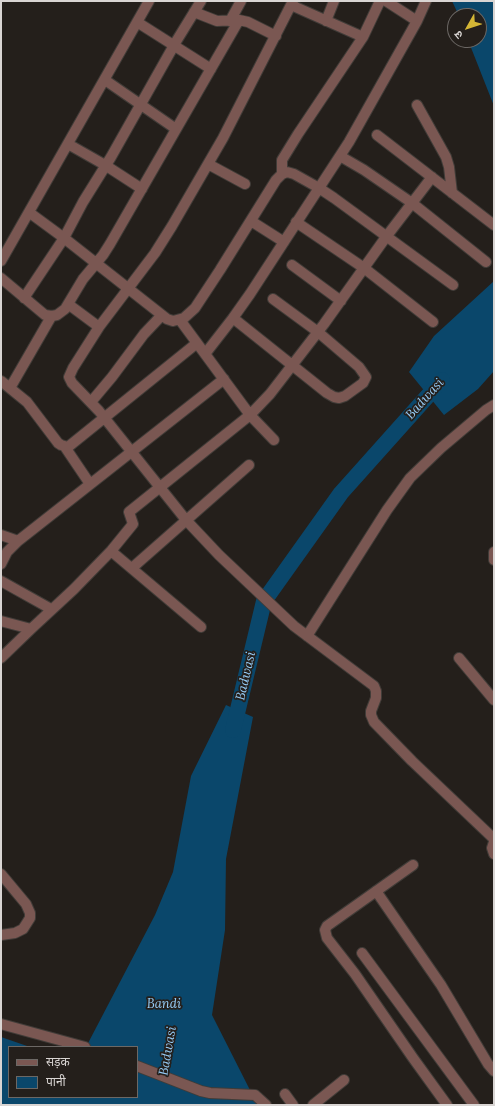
<!DOCTYPE html>
<meta charset="utf-8">
<style>
body{margin:0}
#map{position:relative;width:495px;height:1106px;overflow:hidden;background:#241f1b;font-family:Lora,"Noto Sans Devanagari",serif}
canvas{display:block}
.frame{position:absolute;inset:0;border:2px solid #d9d5d3;pointer-events:none}
.legend{position:absolute;left:8px;top:1046px;width:130px;height:52px;box-sizing:border-box;background:#241f1b;border:1px solid #6c6865;margin:0;padding:5px 7px;list-style:none;font-size:12px;color:#d9d5d3}
.legend li{display:flex;align-items:center;gap:8px;height:20px}
.legend b{width:20px;border:1px solid #6c6865}
.north{position:absolute;left:447px;top:8px;width:40px;height:40px;box-sizing:border-box;background:#241f1b;border:1px solid #6c6865;border-radius:50%;rotate:231deg;font-size:11px;font-weight:700;line-height:16px;text-align:center;color:#d9d5d3}
.north::after{content:'';display:block;margin:auto;width:14px;height:18px;background:#d4b635;clip-path:polygon(50% 0,100% 100%,50% 72%,0 100%)}
</style>
<div id="map">
<canvas width="495" height="1106"></canvas>
<div class="frame"></div>
<ul class="legend">
<li><b style="height:5px;background:#7a5752"></b>सड़क</li>
<li><b style="height:11px;background:#0a476b"></b>पानी</li>
</ul>
<div class="north">उ</div>
</div>
<script>
const context = document.querySelector('canvas').getContext('2d');
context.lineJoin = 'round';
function paint(path, color) { context.fillStyle = color; context.fill(path, 'evenodd'); }
const toPath = rows => new Path2D(rows.map(r => 'M' + r).join(''));
function strokePath(path, color, width, dash) { context.strokeStyle = color; context.lineWidth = width; context.lineCap = dash ? 'butt' : 'round'; context.setLineDash(dash || []); context.stroke(path); }
function drawText(font, color, halo, rows, align = 'center') {
  context.font = font + ' Lora,serif'; context.lineWidth = 3.5; context.setLineDash([]); context.textBaseline = 'middle'; context.strokeStyle = halo; context.fillStyle = color; for (const [text, x, y, turn = 0] of rows) {
    context.save(); context.translate(x, y); context.rotate((+turn || 0) * Math.PI / 180); context.textAlign = isNaN(turn) ? turn : align; if (halo) context.strokeText(text, 0, 0); context.fillText(text, 0, 0); context.restore();
  }
}
const water = toPath([
 [452,1,494,1,494,106,468,40,479,40,479,16,459,16],
 [494,281,494,371,478,389,444,415,409,372,434,336],
 [226,705,253,717,226,859,225,930,212,1015,253,1096,259,1105,1,1105,1,1037,30,1047,9,1047,9,1097,137,1097,137,1047,86,1047,155,915,173,872,191,776]
]);
const river = toPath([
 [233,730,264,601,341,493,442,380]
]);
const minor = toPath([
 [293,1,223,138,172,226,155,253,99,327,73,368,69,377,72,383,99,411,186,520,219,555,294,626,374,686,376,691,376,698,371,711,371,715,374,722,412,761,494,839],
 [386,1,417,21],
 [291,5,363,37],
 [194,12,217,21,239,20,248,22,276,36],
 [230,21,241,1],
 [326,21,334,1],
 [137,22,211,69],
 [105,80,176,129],
 [417,105,446,157,449,167,452,193],
 [377,135,494,225],
 [68,144,105,165,142,189],
 [340,156,364,170,412,203,486,262],
 [208,164,245,184],
 [282,174,282,160,298,134,363,37,380,1],
 [30,213,64,238,167,319,173,321,184,318,195,308,220,270,276,180,282,174,287,172,294,174,319,188,334,198,453,285],
 [251,221,284,242],
 [296,222,364,268,433,322],
 [1,261,149,1],
 [292,265,341,301],
 [1,278,45,315,52,316,57,315,65,309,83,279,103,255,110,244,239,20],
 [24,298,64,238,83,202,111,157,177,40,201,1],
 [68,304,99,327],
 [233,318,327,393,334,397,339,398,345,396,363,383,366,377,359,367,318,332,273,299],
 [180,320,250,415,274,440],
 [205,354,233,318,250,294,349,142,417,21,426,1],
 [1,381,27,402,58,443,61,445,68,447,197,343],
 [10,388,51,317,52,316],
 [91,402,112,377,144,334,162,315],
 [65,447,90,484],
 [1,535,18,541],
 [111,551,201,627],
 [494,552,494,560],
 [1,564,7,552,18,541,224,379],
 [132,568,249,465],
 [1,581,51,609],
 [1,621,31,629],
 [307,636,387,510,410,478,441,448,486,410,494,405],
 [1,658,31,629,74,589,111,551,133,524,129,512,250,415,270,394,324,324,386,237,432,177],
 [459,658,494,700],
 [494,842,492,848,494,854],
 [413,865,327,926,325,930,327,938,355,974,413,1058,447,1105],
 [1,874,26,904,30,913,30,918,23,929,15,933,1,935],
 [376,891,441,985,488,1064,494,1071],
 [362,953,474,1105],
 [1,1024,85,1047],
 [137,1066,201,1091,210,1093,255,1095,266,1105],
 [285,1094,293,1105],
 [313,1105,344,1080]
]);
const waterNames = [
 ["Badwasi",425,399,-48],
 ["Badwasi",246,676,-77],
 ["Bandi",164,1004],
 ["Badwasi",168,1051,-80]
];
paint(water, '#0a476b');
strokePath(river, '#0a476b', 16);
strokePath(minor, '#413c38', 12);
strokePath(minor, '#7a5752', 10);
drawText('italic 13px', '#95cbf5', '#241f1b', waterNames);
</script>
